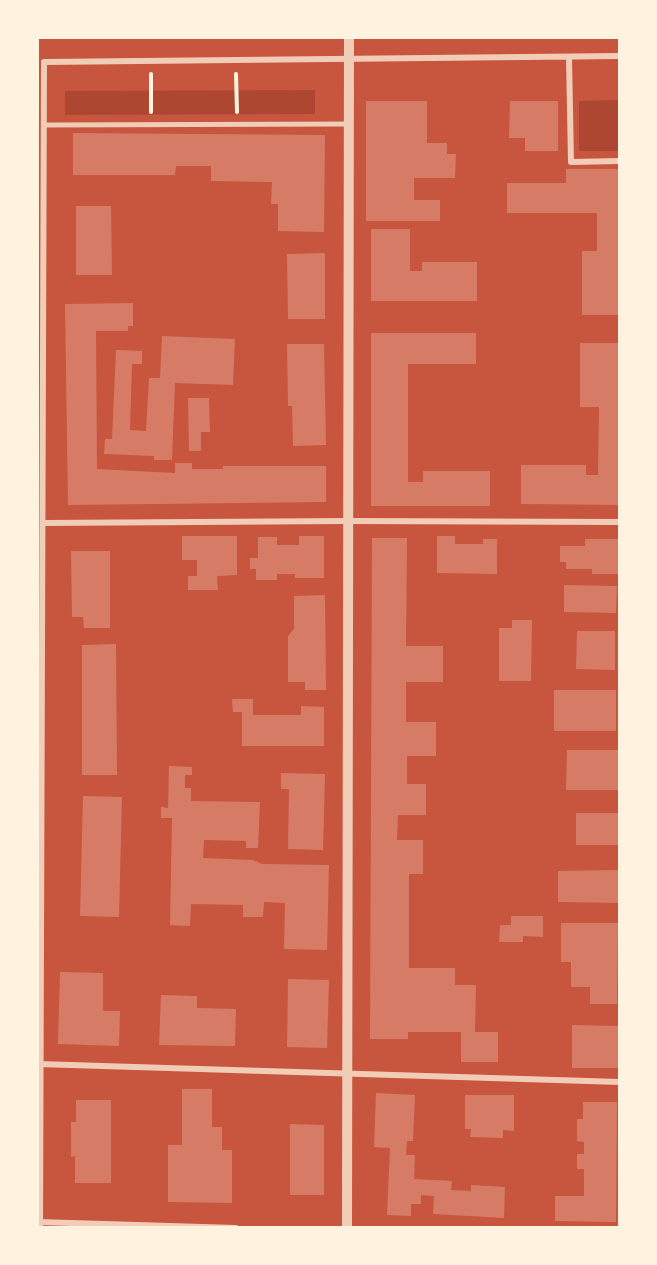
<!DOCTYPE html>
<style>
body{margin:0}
#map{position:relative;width:657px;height:1265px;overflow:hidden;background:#c8553d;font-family:"Sofia Sans Condensed",sans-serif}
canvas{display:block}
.frame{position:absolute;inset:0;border:39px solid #fff3e0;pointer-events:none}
</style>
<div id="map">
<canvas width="657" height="1265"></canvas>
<div class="frame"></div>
</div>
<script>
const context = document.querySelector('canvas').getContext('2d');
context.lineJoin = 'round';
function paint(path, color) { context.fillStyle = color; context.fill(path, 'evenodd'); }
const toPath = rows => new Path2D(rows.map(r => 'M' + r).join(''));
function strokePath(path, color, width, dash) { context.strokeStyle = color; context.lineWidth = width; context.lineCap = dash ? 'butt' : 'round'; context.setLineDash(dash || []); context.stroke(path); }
const green = toPath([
 [315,90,315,114,65,115,65,91],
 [619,100,619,151,579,151,579,101]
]);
const building = toPath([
 [366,101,427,101,427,143,447,143,447,154,456,154,455,178,414,178,414,200,440,200,440,221,366,221],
 [510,101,558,101,558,151,525,151,525,138,509,138],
 [73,133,325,135,324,232,278,231,278,204,271,204,272,182,211,181,211,166,176,166,175,175,73,175],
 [566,169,620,169,620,315,582,315,582,251,597,251,597,213,507,213,507,183,566,183],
 [76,206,111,206,112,275,76,275],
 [371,229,410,229,410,271,422,271,422,262,477,262,477,301,371,301],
 [325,253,325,319,288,319,287,254],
 [133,303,133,326,128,326,128,331,96,331,97,469,175,473,175,463,192,463,192,469,223,469,223,466,326,466,326,502,68,505,65,304],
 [371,333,476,333,476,364,408,364,408,482,423,482,423,471,490,471,490,506,371,506],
 [162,336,235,339,233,385,175,383,172,460,154,460,154,456,104,454,105,439,112,439,116,350,142,351,142,364,132,364,130,430,146,431,149,378,160,378],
 [580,343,620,343,620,505,521,504,521,465,586,465,586,475,598,475,599,407,580,407],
 [287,344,324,344,326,445,293,446,292,406,288,406],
 [188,398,209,398,210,432,201,432,201,451,189,451],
 [182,536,237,536,237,575,217,576,218,590,188,590,188,576,197,576,197,560,182,560],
 [299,536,324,536,324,578,295,578,295,574,277,574,277,580,256,580,256,569,250,569,250,558,258,558,258,537,277,537,277,545,299,545],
 [437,536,455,536,455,544,483,544,483,539,497,539,497,574,437,573],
 [372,538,407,538,406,646,443,646,443,682,406,682,406,722,436,722,436,756,407,756,407,784,426,784,426,815,398,815,397,840,423,840,423,874,409,874,409,968,455,968,455,985,476,985,475,1032,498,1032,498,1062,461,1062,461,1032,408,1032,408,1039,370,1039],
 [585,539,620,539,620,574,592,574,592,569,566,569,566,562,560,562,560,546,585,546],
 [71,551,110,551,110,628,84,628,83,617,72,617],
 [564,585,617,586,616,613,564,612],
 [325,595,326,690,305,690,305,682,288,682,288,636,294,629,294,596],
 [512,620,532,620,531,681,499,681,499,628,512,628],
 [577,631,615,631,615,670,576,669],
 [116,644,117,775,82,775,82,645],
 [554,690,616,690,616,731,554,731],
 [232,699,253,699,253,715,301,715,301,706,324,707,324,746,242,746,242,712,233,712],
 [567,750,619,750,619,790,566,790],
 [169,766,192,767,192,775,185,775,185,788,191,788,191,801,260,802,258,848,246,848,246,841,204,840,203,858,253,860,262,864,329,865,327,950,284,949,285,903,264,902,263,917,243,917,243,905,191,904,190,926,170,925,172,818,161,818,161,807,168,808],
 [281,773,325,774,323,850,288,849,289,789,281,789],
 [83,796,122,797,119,917,80,916],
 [576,813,619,813,619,845,576,845],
 [620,870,620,903,558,902,558,871],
 [511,916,543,916,543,937,523,936,523,942,499,942,500,925,511,925],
 [561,923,618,923,617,1004,590,1004,590,987,571,987,571,962,561,962],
 [60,972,103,973,103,1011,120,1011,119,1046,58,1044],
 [288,979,329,980,327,1048,287,1047],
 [161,995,197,996,197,1008,236,1009,235,1046,159,1045],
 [572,1025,619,1026,619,1068,572,1068],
 [182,1089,212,1089,212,1127,222,1127,222,1150,232,1150,232,1203,168,1202,168,1145,182,1145],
 [376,1093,415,1095,413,1141,407,1141,406,1155,415,1155,414,1179,452,1181,451,1190,471,1191,471,1185,505,1187,504,1218,433,1214,434,1196,421,1195,421,1204,411,1204,411,1216,387,1215,390,1148,374,1147],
 [465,1095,514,1095,514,1131,503,1130,503,1138,470,1137,471,1129,465,1129],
 [76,1100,111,1100,111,1183,75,1183,75,1156,71,1157,71,1122,76,1122],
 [583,1102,617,1102,616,1222,555,1221,555,1196,584,1196,584,1169,577,1169,577,1154,584,1154,584,1142,577,1141,577,1119,583,1119],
 [290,1124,324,1125,324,1195,290,1195]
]);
const path = toPath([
 [151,74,151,112],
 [236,74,237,112]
]);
const pedestrian = toPath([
 [44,125,349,124]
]);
const minor = toPath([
 [569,57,571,162,620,161],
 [43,523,348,521,620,522],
 [38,1064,620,1082],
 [38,1222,236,1228],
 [40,1228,44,62,620,56]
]);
const tertiary = toPath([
 [347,1228,349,38]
]);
paint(green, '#ae4732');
paint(building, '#d67c66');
strokePath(path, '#fff3e0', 4);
strokePath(pedestrian, '#f1ccb7', 5);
strokePath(minor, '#f1ccb7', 6);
strokePath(tertiary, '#f1ccb7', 10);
</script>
